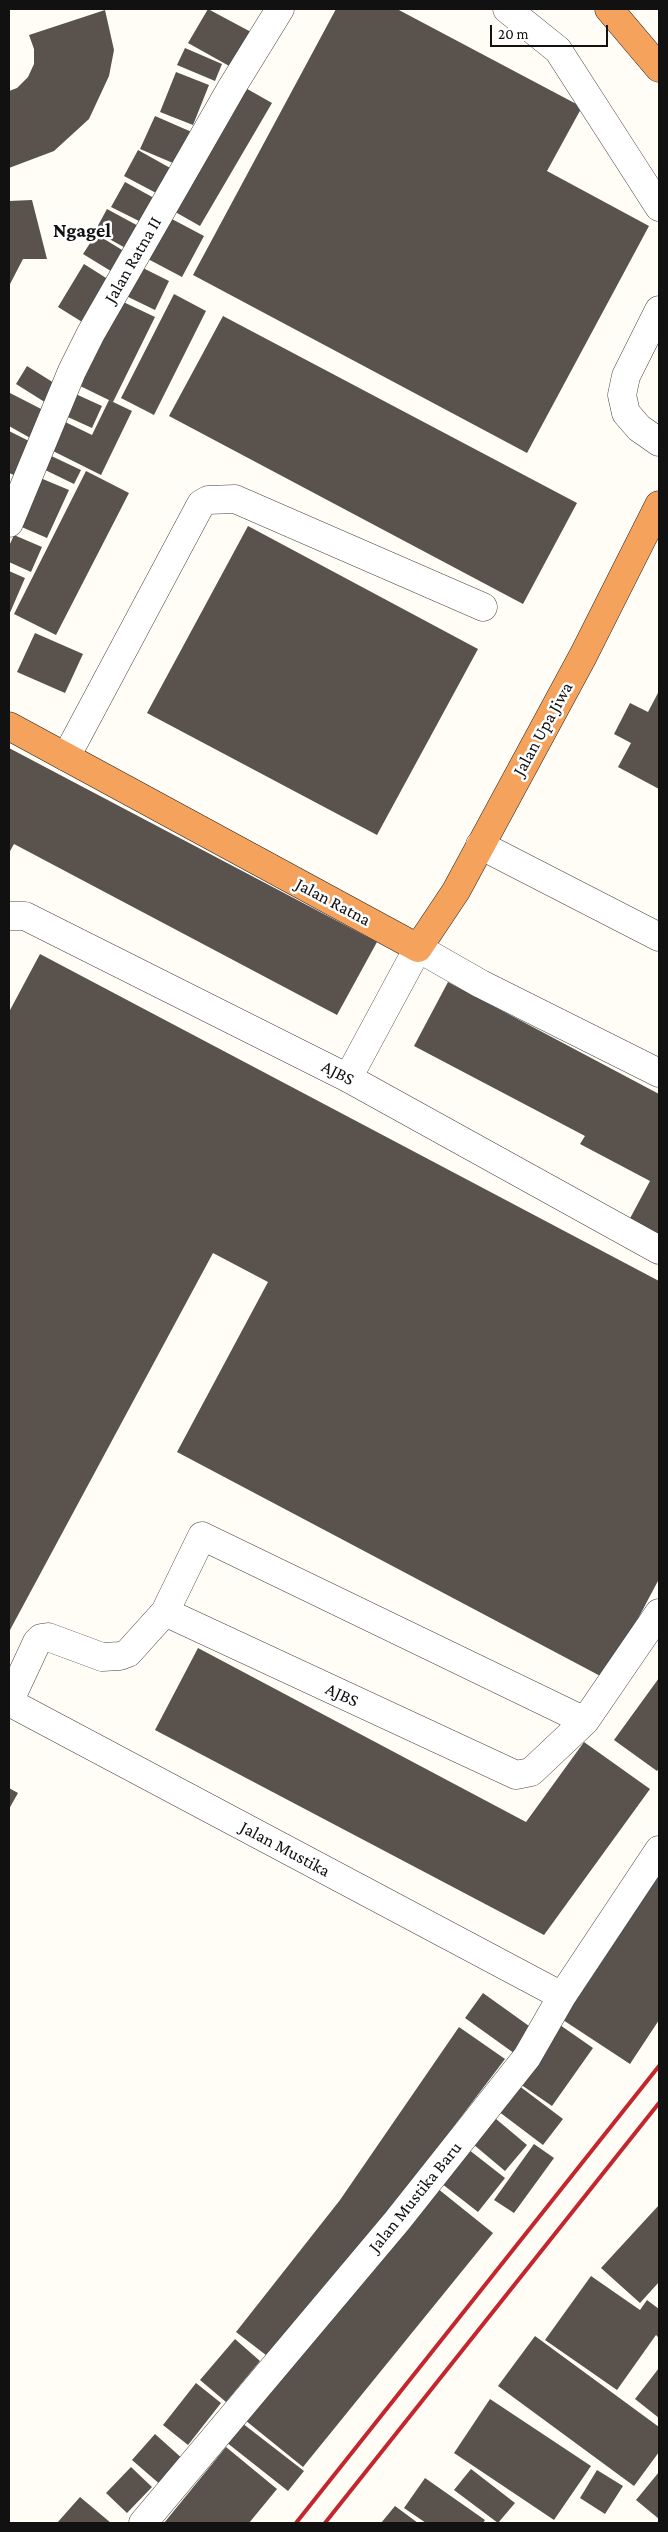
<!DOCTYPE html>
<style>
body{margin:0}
#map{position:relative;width:668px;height:2532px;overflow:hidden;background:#fffdf5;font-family:"Crimson Pro",serif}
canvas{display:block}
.frame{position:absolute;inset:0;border:10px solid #111;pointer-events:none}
.scale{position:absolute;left:490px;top:25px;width:118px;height:22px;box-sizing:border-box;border:2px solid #111;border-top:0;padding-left:6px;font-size:15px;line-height:18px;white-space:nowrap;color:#111;-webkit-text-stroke:4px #fff;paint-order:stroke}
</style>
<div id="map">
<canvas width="668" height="2532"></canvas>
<div class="frame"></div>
<div class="scale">20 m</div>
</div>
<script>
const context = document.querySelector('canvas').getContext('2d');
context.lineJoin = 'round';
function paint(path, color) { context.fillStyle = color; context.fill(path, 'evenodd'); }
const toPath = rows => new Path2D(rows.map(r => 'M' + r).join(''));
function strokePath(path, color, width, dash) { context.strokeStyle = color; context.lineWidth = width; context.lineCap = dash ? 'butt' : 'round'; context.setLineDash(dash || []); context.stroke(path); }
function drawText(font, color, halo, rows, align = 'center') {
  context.font = font + ' "Crimson Pro",serif'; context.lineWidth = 5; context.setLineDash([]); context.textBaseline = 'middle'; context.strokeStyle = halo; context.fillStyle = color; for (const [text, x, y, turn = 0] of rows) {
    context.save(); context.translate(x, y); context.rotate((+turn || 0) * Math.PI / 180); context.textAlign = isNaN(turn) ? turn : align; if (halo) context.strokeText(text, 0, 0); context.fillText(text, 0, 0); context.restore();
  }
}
const building = toPath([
 [208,9,251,32,231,67,188,43],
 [336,9,397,9,582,107,547,171,649,226,527,453,193,275],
 [105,10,114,50,109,76,89,119,54,151,9,168,9,91,17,88,28,77,34,64,34,49,29,35],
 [185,48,222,64,215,81,177,65],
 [176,72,209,85,193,125,160,112],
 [242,86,272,103,200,226,170,209],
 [155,116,194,133,180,166,140,149],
 [138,150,172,169,158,194,124,176],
 [125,182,154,198,141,222,111,207],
 [32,200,47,259,23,259,9,286,9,201],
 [107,209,142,228,129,250,95,231],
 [170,218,204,236,182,277,148,259],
 [96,234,127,253,114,273,83,254],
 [84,264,114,283,87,325,58,307],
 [135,264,169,281,155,310,120,293],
 [174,294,206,311,154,415,121,398],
 [117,299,155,317,113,402,76,384],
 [223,316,577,503,523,604,169,416],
 [27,366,62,388,51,406,16,384],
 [69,391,102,406,92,428,59,413],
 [10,393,47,412,32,439,9,426],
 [109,400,132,411,101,475,43,446,57,418,92,435],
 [9,431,31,442,14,475,9,473],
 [45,453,81,470,74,484,39,467],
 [86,471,129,493,56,635,14,614],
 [38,477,69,490,47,538,17,525],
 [248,526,478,649,377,835,147,713],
 [14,535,42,547,31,572,9,562,9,546],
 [9,571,25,578,9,615],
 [35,633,83,654,65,693,17,672],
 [659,691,659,789,618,767,631,743,614,734,630,703,648,712],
 [9,748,377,942,337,1015,14,844,9,853],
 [40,954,659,1281,659,1579,606,1679,177,1452,268,1282,213,1253,10,1630,9,1629,9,1012],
 [448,982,659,1094,659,1241,627,1224,650,1181,580,1144,585,1136,414,1046],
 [198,1648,526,1822,584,1742,650,1789,544,1935,155,1730],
 [659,1678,659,1768,657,1771,614,1740],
 [9,1788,18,1793,9,1809],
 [659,1869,659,2020,630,2064,560,2018],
 [483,1993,536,2031,518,2056,465,2018],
 [560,2025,593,2048,552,2106,520,2084],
 [459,2027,505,2059,275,2362,236,2332,340,2200],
 [514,2082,563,2119,543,2145,494,2108],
 [489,2113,527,2145,505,2171,467,2139],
 [534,2144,554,2158,514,2213,494,2200],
 [464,2146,505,2178,478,2212,437,2180],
 [432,2184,493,2233,303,2467,240,2416],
 [659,2205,659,2282,640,2303,601,2268],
 [591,2276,640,2310,647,2300,659,2309,659,2338,656,2335,651,2342,617,2390,545,2340],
 [535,2336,659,2427,659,2452,634,2486,498,2386],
 [235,2339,260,2361,226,2402,200,2380],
 [659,2368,659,2418,635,2399],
 [196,2383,221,2403,188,2445,163,2425],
 [490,2399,591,2466,554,2520,454,2453],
 [242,2423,304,2471,288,2491,226,2442],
 [155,2434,184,2460,162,2486,132,2460],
 [226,2447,277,2489,249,2523,164,2523],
 [131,2467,152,2487,127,2513,106,2493],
 [471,2469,515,2503,498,2523,454,2490],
 [597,2470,623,2486,605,2514,580,2498],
 [659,2472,659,2519,636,2500],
 [425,2478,485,2520,483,2523,426,2523,404,2508],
 [80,2497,111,2523,57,2523],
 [395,2506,418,2523,381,2523]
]);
const minor = toPath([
 [507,9,558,50,659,207],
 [659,310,626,376,622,395,626,413,639,428,659,442],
 [9,523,72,371,91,333,232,87,280,9],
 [66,757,201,504,208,500,235,499,483,607],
 [480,845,659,937],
 [9,916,25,916,348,1078,659,1250],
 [348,1078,418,948,481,984,659,1073],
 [165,1612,516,1775,531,1772,585,1721,659,1613],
 [9,1702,37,1642,41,1638,48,1637,102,1657,120,1656,128,1653,165,1612,202,1536,585,1721],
 [9,1702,562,1996],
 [143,2523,397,2221,527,2057,562,1996,659,1850]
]);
const highway = toPath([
 [609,9,659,68],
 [9,726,418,948,456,891,583,656,659,505]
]);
const rail = toPath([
 [296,2523,659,2066],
 [325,2523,659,2103]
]);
const streetNames = [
 ["Jalan Ratna II",133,260,-60],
 ["Jalan Upa Jiwa",543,729,-61],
 ["Jalan Ratna",333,902,28],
 ["AJBS",338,1073,27],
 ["AJBS",342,1695,25],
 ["Jalan Mustika",285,1849,28],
 ["Jalan Mustika Baru",415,2197,-51]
];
const quarterNames = [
 ["Ngagel",82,231]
];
paint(building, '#5a524d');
strokePath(minor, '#444', 29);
strokePath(highway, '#222', 29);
strokePath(minor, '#fff', 28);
strokePath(highway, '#f5a25d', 28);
strokePath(rail, '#c4262e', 4);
drawText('18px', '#111', '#fff', streetNames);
drawText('bold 20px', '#111', '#fff', quarterNames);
</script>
